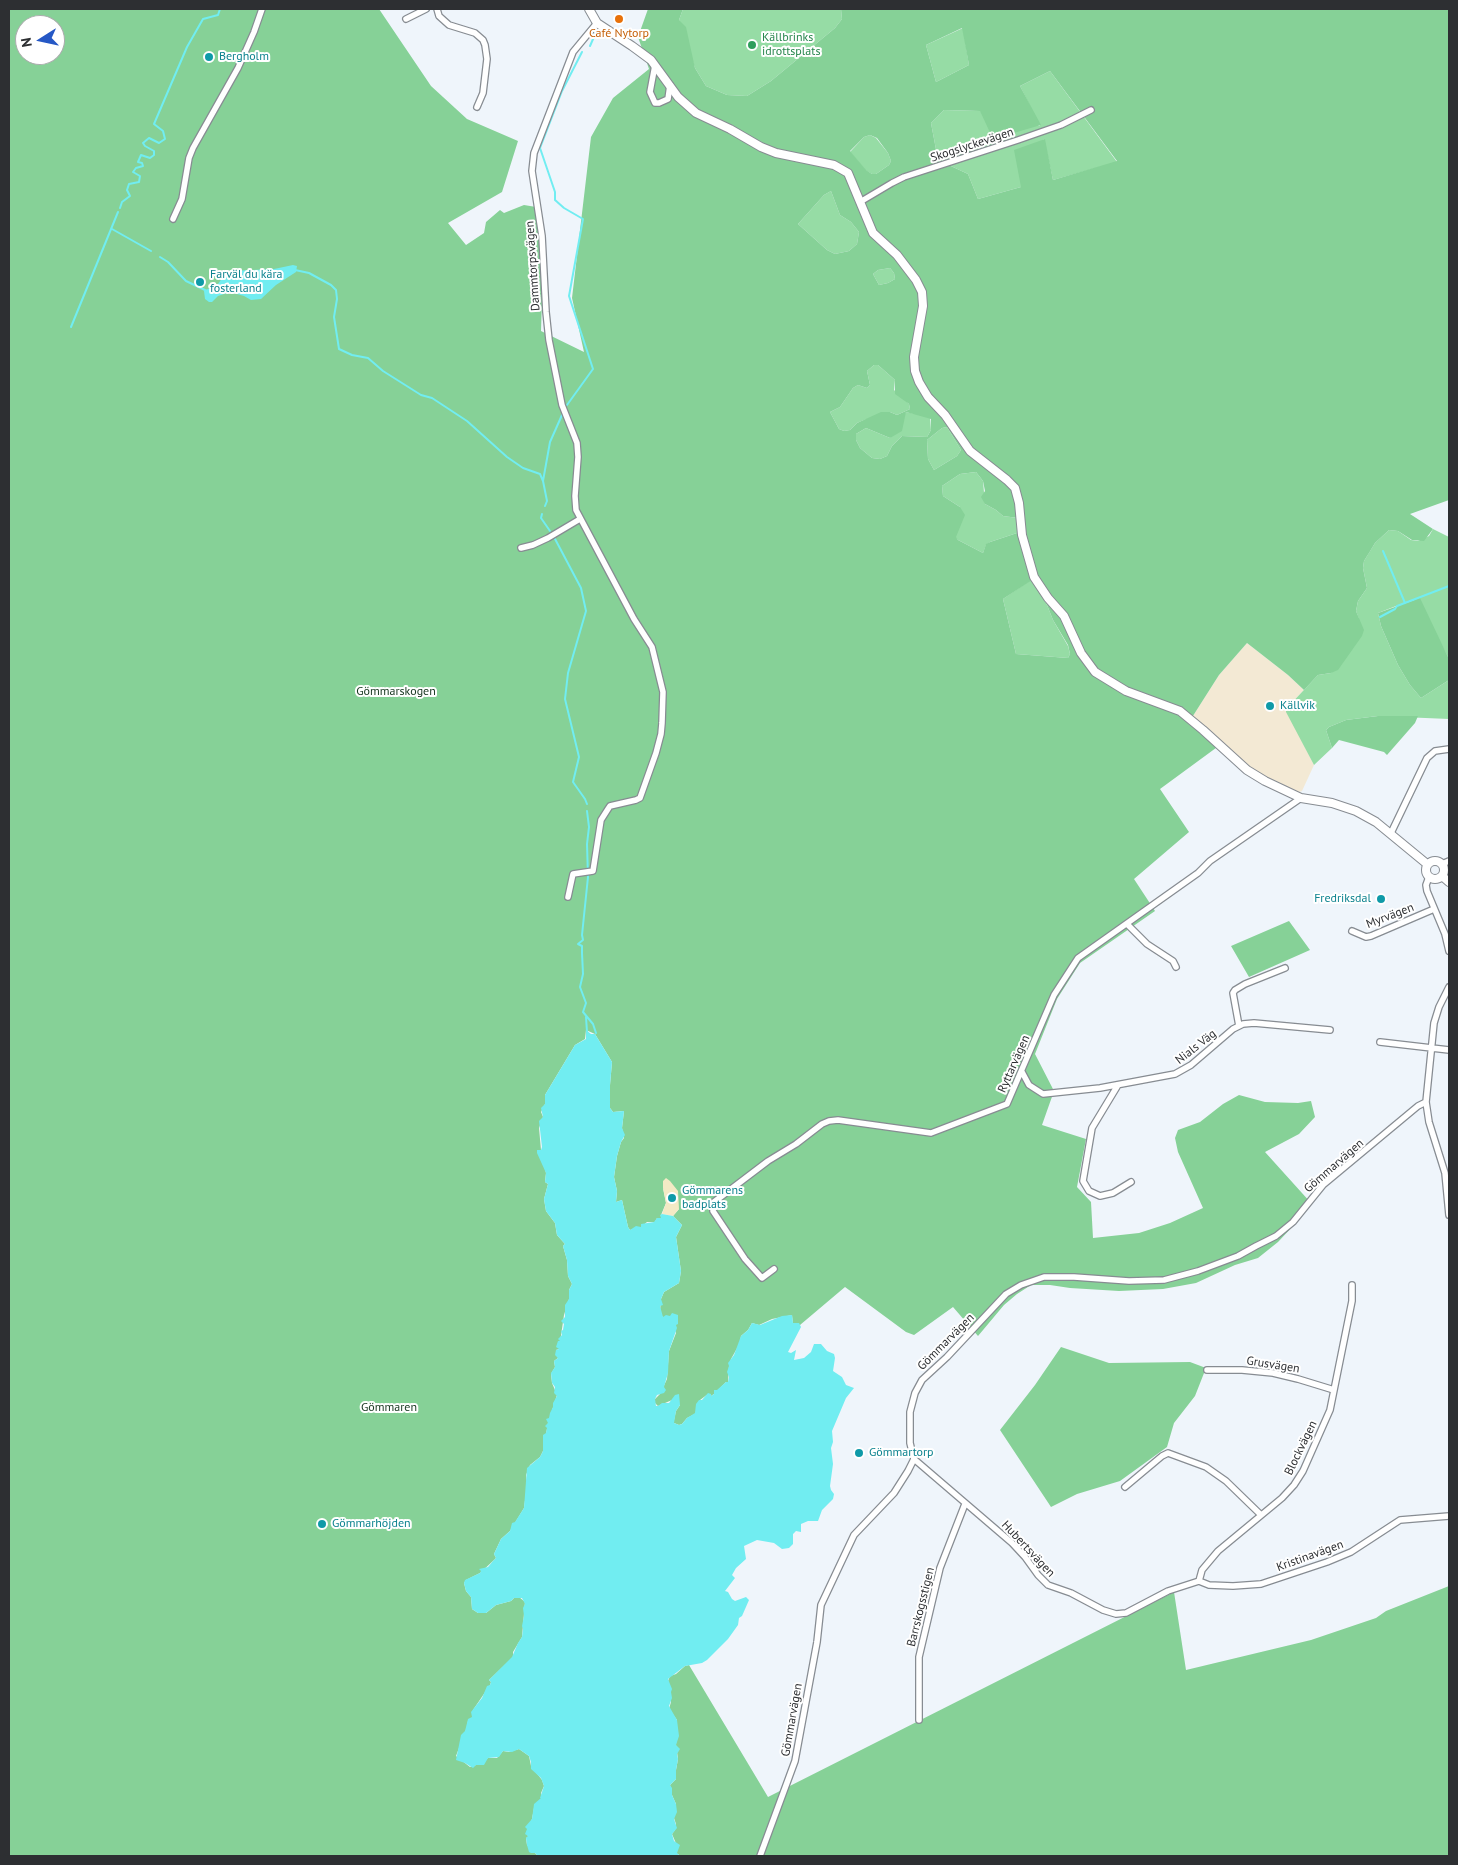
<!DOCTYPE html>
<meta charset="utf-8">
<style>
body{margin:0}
#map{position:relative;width:1458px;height:1865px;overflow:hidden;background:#eff5fb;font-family:"PT Sans",sans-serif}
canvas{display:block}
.frame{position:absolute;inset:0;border:10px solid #2d2f32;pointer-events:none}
.north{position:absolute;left:15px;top:15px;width:50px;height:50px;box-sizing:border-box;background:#fff;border:1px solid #abacad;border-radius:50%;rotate:260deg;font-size:14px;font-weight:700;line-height:20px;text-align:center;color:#2d2f32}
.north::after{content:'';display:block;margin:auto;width:18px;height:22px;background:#2658c5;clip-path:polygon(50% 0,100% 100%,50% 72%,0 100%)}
</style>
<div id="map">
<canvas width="1458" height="1865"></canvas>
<div class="frame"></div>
<div class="north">N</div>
</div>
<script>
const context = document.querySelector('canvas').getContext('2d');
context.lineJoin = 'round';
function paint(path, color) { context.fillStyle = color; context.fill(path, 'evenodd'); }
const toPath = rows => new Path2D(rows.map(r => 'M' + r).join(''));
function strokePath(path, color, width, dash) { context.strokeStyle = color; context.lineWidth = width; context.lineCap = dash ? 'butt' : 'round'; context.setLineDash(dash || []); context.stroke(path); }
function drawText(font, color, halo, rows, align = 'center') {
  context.font = font + ' "PT Sans",sans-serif'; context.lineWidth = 4; context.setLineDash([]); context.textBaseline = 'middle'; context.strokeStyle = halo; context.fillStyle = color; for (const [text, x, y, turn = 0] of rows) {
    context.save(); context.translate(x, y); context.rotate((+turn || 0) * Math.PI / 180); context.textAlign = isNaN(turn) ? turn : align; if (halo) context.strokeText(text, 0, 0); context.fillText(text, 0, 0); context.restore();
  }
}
const education = toPath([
 [1247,643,1288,675,1304,690,1286,709,1314,765,1302,791,1299,792,1290,789,1265,778,1249,768,1191,719,1219,675]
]);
const green = toPath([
 [683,9,841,9,842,19,835,28,771,81,747,96,727,95,706,86,695,68,679,20],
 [963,28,969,65,936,82,926,45],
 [1050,71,1117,162,1053,180,1044,139,1021,187,978,199,968,174,938,160,931,123,944,110,980,111,1040,126,1020,86],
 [870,135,876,138,888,153,891,161,889,165,876,174,872,174,865,170,850,152,864,137],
 [831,191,840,215,851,222,859,232,857,244,849,251,835,254,827,250,798,224,824,195],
 [890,268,894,273,895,279,888,283,879,285,873,274,878,270],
 [874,365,878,365,895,380,894,390,909,404,910,409,897,415,890,412,864,420,857,423,850,430,844,431,839,429,830,412,840,407,853,388,858,385,867,388,870,385,867,371],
 [906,412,930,417,931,430,927,437,902,436,892,446,887,456,880,459,872,458,860,448,856,440,856,434,866,428,890,438],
 [947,427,961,450,957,456,934,470,928,459,927,440,942,428],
 [976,472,983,481,985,504,996,510,1003,516,1018,518,1020,532,990,542,986,545,983,553,958,540,955,537,960,507,943,496,942,486,960,474],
 [1433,529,1449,537,1449,659,1436,634,1414,599,1378,613,1381,626,1398,665,1410,685,1421,698,1449,680,1449,719,1378,716,1346,720,1329,727,1326,730,1332,748,1314,765,1286,712,1286,709,1318,675,1331,673,1359,619,1356,611,1358,601,1367,588,1363,568,1364,561,1375,543,1389,530,1398,531,1411,540,1418,541,1429,536],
 [1032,579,1047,605,1053,620,1068,646,1070,654,1068,658,1016,654,1003,599]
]);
const forest = toPath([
 [9,9,379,9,431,86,467,119,518,141,502,192,448,223,466,245,484,233,486,222,500,210,504,213,524,205,536,207,543,267,541,331,584,352,572,298,591,137,613,98,649,69,638,37,648,9,683,9,679,20,686,27,695,68,706,86,727,95,747,96,771,81,835,28,842,19,841,9,1449,9,1449,500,1410,514,1433,529,1424,541,1412,540,1398,531,1389,530,1375,543,1369,553,1364,561,1363,568,1367,588,1358,601,1356,611,1364,630,1362,636,1338,670,1331,673,1318,675,1304,690,1288,675,1247,643,1219,675,1191,719,1220,745,1160,789,1189,832,1134,879,1155,911,1080,963,1057,999,1035,1054,1054,1091,1042,1125,1086,1139,1077,1187,1091,1202,1093,1238,1139,1233,1170,1223,1203,1208,1178,1152,1175,1138,1178,1130,1200,1122,1223,1104,1239,1095,1265,1102,1298,1103,1311,1101,1315,1117,1299,1134,1265,1152,1311,1203,1294,1225,1278,1242,1258,1258,1235,1265,1196,1283,1163,1289,1119,1291,1070,1288,1050,1285,1031,1285,1017,1294,1004,1305,978,1336,953,1307,914,1335,906,1332,845,1287,800,1325,793,1324,792,1315,772,1319,759,1325,752,1323,748,1330,741,1336,740,1343,731,1359,729,1366,728,1382,726,1382,714,1394,711,1396,708,1394,700,1400,695,1414,687,1418,682,1424,679,1425,674,1423,674,1420,676,1411,680,1405,672,1400,658,1406,655,1403,655,1399,660,1394,667,1379,669,1351,676,1333,670,1316,663,1318,660,1311,661,1299,664,1292,679,1283,681,1271,676,1237,682,1225,673,1216,679,1209,663,1188,666,1203,661,1215,661,1218,657,1218,655,1222,647,1222,641,1227,630,1230,628,1227,622,1200,616,1202,617,1191,614,1177,617,1156,621,1142,624,1138,622,1128,624,1111,613,1112,610,1108,610,1085,612,1062,595,1034,586,1030,585,1039,575,1045,545,1095,545,1104,541,1112,543,1117,539,1128,541,1150,546,1173,545,1182,548,1184,544,1199,546,1211,555,1223,557,1235,565,1244,563,1246,567,1260,568,1276,572,1284,569,1290,569,1299,564,1315,559,1349,556,1350,558,1358,554,1361,555,1367,551,1374,552,1383,557,1395,548,1423,543,1451,540,1457,530,1465,526,1475,527,1485,524,1508,510,1531,501,1539,494,1554,496,1558,493,1561,480,1573,466,1580,464,1583,466,1591,471,1597,472,1609,478,1613,486,1613,496,1605,511,1601,514,1598,519,1597,525,1602,522,1637,513,1652,513,1657,489,1680,491,1682,490,1685,473,1710,472,1718,468,1721,467,1727,456,1756,470,1767,476,1765,488,1758,497,1758,503,1751,509,1752,519,1749,529,1756,531,1766,542,1780,544,1786,541,1793,542,1798,534,1808,532,1819,527,1829,528,1837,526,1838,527,1845,538,1856,9,1856],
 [25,25,55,25,55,55,25,55],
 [962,28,969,65,936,82,926,45],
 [1050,71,1117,161,1053,180,1045,139,1014,150,1021,187,978,199,968,174,938,160,931,123,944,110,980,111,993,139,1041,125,1020,86],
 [870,135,877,138,888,153,891,161,889,165,876,174,872,174,866,170,850,151,864,137],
 [831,191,840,215,851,222,859,232,857,244,849,251,835,254,827,250,798,224,824,195],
 [890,268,894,273,895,279,888,283,879,285,873,274,878,270],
 [874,365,878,365,895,380,895,394,909,404,910,409,897,415,890,412,881,412,857,423,850,430,844,431,839,429,830,412,840,407,853,388,858,385,867,388,870,385,867,371],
 [906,412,931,419,931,430,927,437,902,436,892,446,887,456,880,459,872,458,860,448,856,440,856,434,866,428,890,438,902,431],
 [947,427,961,450,957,456,934,470,928,459,927,440,942,428],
 [976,472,983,481,985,491,981,497,985,504,996,510,1003,516,1018,518,1020,532,990,542,986,544,983,553,958,540,956,537,965,515,960,507,943,496,942,486,960,474],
 [1032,580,1047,605,1053,620,1068,645,1070,654,1068,658,1016,654,1003,599],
 [1420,598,1449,659,1449,680,1421,698,1410,685,1398,665,1381,626,1378,613],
 [1378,716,1418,716,1415,723,1387,755,1384,752,1339,740,1332,748,1326,730,1329,727,1346,720],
 [1289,921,1310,950,1249,977,1231,946],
 [1061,1347,1109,1363,1190,1362,1206,1368,1195,1396,1174,1423,1167,1447,1120,1481,1077,1494,1051,1507,1000,1430,1035,1385],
 [1449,1586,1449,1856,681,1856,676,1853,678,1848,672,1834,675,1830,676,1824,674,1818,676,1804,672,1795,672,1792,670,1785,676,1779,676,1770,678,1759,676,1745,677,1720,669,1709,671,1702,668,1681,670,1676,676,1674,685,1666,689,1665,768,1797,1174,1592,1186,1670,1311,1640,1376,1618,1386,1611]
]);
const sand = toPath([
 [666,1178,670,1181,678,1191,679,1209,673,1216,662,1214,666,1203,663,1188,663,1181]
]);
const water = toPath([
 [293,265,297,266,296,272,276,285,261,299,251,300,244,296,230,292,218,296,212,302,209,302,205,299,204,291,218,284,225,274,230,271,274,269],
 [586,1030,591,1034,595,1034,612,1062,610,1085,610,1108,613,1112,624,1111,622,1128,625,1135,621,1142,617,1156,614,1177,617,1191,616,1202,622,1200,628,1227,630,1230,636,1226,641,1227,641,1224,654,1222,657,1218,661,1218,660,1215,662,1214,673,1216,682,1225,676,1237,681,1271,679,1283,664,1292,661,1299,663,1305,660,1306,663,1317,666,1315,670,1316,672,1313,678,1315,678,1324,676,1325,677,1328,669,1351,668,1373,664,1387,666,1390,664,1393,657,1395,655,1399,656,1406,658,1406,662,1403,669,1403,675,1395,679,1394,680,1405,676,1411,674,1423,679,1425,682,1424,687,1418,695,1413,696,1404,699,1400,702,1400,708,1393,711,1394,711,1396,714,1394,714,1390,717,1390,726,1382,728,1382,729,1377,727,1372,729,1366,728,1363,734,1355,741,1336,748,1330,752,1323,760,1325,782,1316,792,1315,793,1323,799,1323,801,1327,788,1352,791,1353,796,1350,794,1360,804,1358,811,1352,814,1344,821,1344,827,1351,834,1354,835,1358,833,1371,842,1377,846,1385,854,1388,846,1398,832,1431,833,1442,831,1448,833,1464,830,1486,831,1490,834,1494,833,1499,822,1510,818,1521,808,1521,801,1524,801,1532,796,1531,793,1534,793,1544,789,1548,782,1549,774,1543,757,1540,744,1546,746,1559,736,1568,732,1575,735,1578,725,1591,728,1592,732,1599,735,1601,746,1597,749,1600,742,1616,739,1618,738,1625,728,1639,707,1660,702,1663,685,1666,668,1679,672,1689,671,1692,672,1698,669,1706,677,1720,679,1736,676,1745,680,1749,677,1754,678,1759,676,1770,676,1779,670,1785,672,1788,672,1795,676,1804,677,1812,674,1819,677,1828,672,1834,674,1841,680,1845,677,1853,680,1856,538,1856,535,1853,531,1853,529,1852,527,1845,526,1838,528,1836,525,1834,527,1829,525,1827,532,1819,534,1804,541,1798,540,1798,544,1786,541,1778,531,1769,531,1762,529,1756,519,1749,512,1752,503,1751,499,1757,488,1758,484,1765,476,1765,473,1768,465,1763,456,1760,461,1735,465,1731,468,1719,472,1717,471,1712,482,1698,487,1686,490,1685,491,1682,489,1680,512,1657,518,1643,522,1637,523,1629,522,1626,524,1616,523,1608,525,1604,522,1598,514,1598,511,1601,496,1605,486,1613,478,1613,472,1609,471,1597,466,1591,464,1583,465,1580,480,1573,481,1571,479,1569,488,1567,493,1561,496,1558,494,1554,501,1539,510,1531,512,1523,515,1522,524,1508,527,1468,540,1457,543,1451,543,1435,546,1433,547,1428,545,1426,548,1423,546,1419,549,1418,550,1413,553,1407,553,1403,557,1396,554,1393,555,1387,552,1383,551,1373,555,1367,554,1361,558,1358,555,1355,556,1350,559,1349,556,1347,558,1341,560,1341,558,1339,562,1335,561,1331,563,1330,564,1324,561,1321,565,1317,565,1305,569,1299,569,1290,572,1284,568,1276,567,1260,563,1246,565,1244,557,1235,555,1223,546,1211,544,1199,548,1184,545,1182,546,1173,537,1153,537,1150,541,1150,542,1147,539,1121,543,1117,541,1108,545,1104,545,1095,575,1045,586,1039]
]);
const stream = toPath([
 [590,46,597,30],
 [120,208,122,202,130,196,127,190,129,184,139,182,140,176,133,172,136,168,143,166,142,163,138,162,141,155,150,158,154,155,154,151,145,146,143,143,149,138,159,143,165,139,163,131,154,124,187,47,203,19,218,15,220,9],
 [112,229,151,251],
 [160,257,168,262,186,281,207,291],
 [295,270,309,273,331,285,336,290,337,299,334,317,339,349,352,355,368,358,383,371,421,395,432,398,467,421,507,457,523,468,540,474,543,481],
 [71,327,118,212],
 [567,405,593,369,569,296,583,219,564,208,555,200,555,192,540,148,562,91,582,52],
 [545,506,547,501,543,481,550,442,562,415],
 [542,514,541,518,550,531],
 [554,537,581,588,586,611,568,673,565,699,579,757,573,782,585,799,587,804],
 [1383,551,1405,603],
 [1380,617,1395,609,1397,606,1449,586],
 [587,811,589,827,587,844,588,877,582,935,583,940,578,944,582,946,582,953,583,974,580,987,586,1003,583,1012,593,1024,596,1033],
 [586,1017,587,1032]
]);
const minor = toPath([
 [437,9,439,16,449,25,475,33,483,40,485,45,487,59,483,93,477,107],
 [406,19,426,9],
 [655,65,650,92,655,103,659,103,668,99,670,85],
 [860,202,892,183,904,177,1018,140,1061,125,1091,110],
 [173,219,182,199,189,158,193,148,238,68,254,32,262,9],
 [521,548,533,545,548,538,580,519],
 [1391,833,1427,758,1435,751,1449,749],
 [1442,864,1449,861],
 [1429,877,1426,885,1427,891,1445,934,1449,951],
 [568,897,573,874,593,871,601,820,608,809,610,806,636,800,640,798,656,753,661,734,662,723,663,692,652,647,634,619,576,510,575,496,578,457,577,443,562,405,549,340,546,312,542,236,532,171,534,153,573,52,597,23],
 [1127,924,1147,944,1173,961,1176,967],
 [1352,931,1366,937,1371,936,1434,909],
 [1449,987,1439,1007,1434,1023,1426,1102,1429,1122,1445,1173,1449,1215],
 [1239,1026,1233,993,1235,990,1245,984,1285,968],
 [1380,1042,1449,1050],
 [1022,1072,1029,1085,1043,1094,1100,1088,1175,1074,1191,1065,1233,1029,1243,1024,1254,1023,1330,1030],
 [1118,1085,1092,1128,1083,1181,1089,1191,1100,1196,1113,1193,1131,1182],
 [774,1269,762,1278,745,1259,713,1211,714,1202,768,1161,796,1144,822,1124,829,1121,838,1120,931,1133,1007,1104,1054,995,1078,958,1198,873,1210,861,1301,798],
 [1207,1370,1242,1370,1273,1373,1298,1379,1334,1390],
 [914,1459,1012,1543,1025,1557,1038,1575,1048,1585,1071,1593,1103,1610,1116,1614,1126,1613,1168,1591,1199,1581],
 [1125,1487,1162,1456,1168,1453,1206,1467,1226,1481,1260,1514],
 [1199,1581,1202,1570,1218,1551,1282,1498,1294,1485,1303,1471,1330,1410,1352,1301,1352,1285],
 [1199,1581,1209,1585,1233,1586,1261,1584,1327,1562,1351,1552,1400,1520,1449,1516],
 [919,1720,919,1657,940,1568,965,1504],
 [760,1856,795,1761,817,1642,821,1605,854,1535,894,1493,908,1471,914,1459,910,1443,910,1412,915,1393,922,1380,947,1357,1006,1294,1021,1285,1044,1277,1074,1277,1129,1281,1164,1280,1198,1271,1238,1256,1256,1246,1276,1236,1293,1222,1323,1185,1418,1106,1426,1102]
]);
const tertiary = toPath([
 [589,9,597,23,632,46,651,60,678,97,696,113,730,129,761,147,776,153,834,165,848,173,873,233,897,255,916,280,922,292,923,306,914,357,915,371,919,382,928,397,945,415,970,451,1007,480,1015,488,1019,503,1022,535,1034,577,1048,598,1064,616,1081,653,1095,672,1126,691,1180,711,1203,730,1247,770,1265,781,1301,798,1332,803,1356,811,1376,822,1427,864],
 '1426 870a9 9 0 1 1 18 0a9 9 0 1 1-18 0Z',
 [1442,876,1449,882]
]);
const markers = [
 [619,19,5,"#e8710a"],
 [752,45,5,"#2e9e5b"],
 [209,57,5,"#0f9aa8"],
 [200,282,5,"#0f9aa8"],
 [1270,706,5,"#0f9aa8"],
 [1381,899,5,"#0f9aa8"],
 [672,1198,5,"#0f9aa8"],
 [859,1453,5,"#0f9aa8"],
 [322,1524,5,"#0f9aa8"]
];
const foodNames = [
 ["Café Nytorp",619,34]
];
const leisureNames = [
 ["Källbrinks",762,38],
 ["idrottsplats",762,52]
];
const cultureNames = [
 ["Bergholm",219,57],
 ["Farväl du kära",210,275],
 ["fosterland",210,289],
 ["Källvik",1280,706],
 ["Fredriksdal",1371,899,"right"],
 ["Gömmarens",682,1191],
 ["badplats",682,1205],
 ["Gömmartorp",869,1453],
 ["Gömmarhöjden",332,1524]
];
const streetNames = [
 ["Skogslyckevägen",972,145,-18],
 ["Dammtorpsvägen",533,266,-94],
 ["Myrvägen",1390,916,-21],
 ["Nials Väg",1196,1047,-38],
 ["Ryttarvägen",1014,1064,-66],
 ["Gömmarvägen",1334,1166,-41],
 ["Gömmarvägen",946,1342,-45],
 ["Grusvägen",1273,1365,9],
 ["Blockvägen",1301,1448,-64],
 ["Hubertsvägen",1028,1549,47],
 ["Kristinavägen",1310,1556,-20],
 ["Barrskogsstigen",921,1607,-76],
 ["Gömmarvägen",792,1720,-80]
];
const parkNames = [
 ["Gömmarskogen",396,692],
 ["Gömmaren",389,1408]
];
paint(education, '#f3e9d4');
paint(green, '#96dca5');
paint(forest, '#86d197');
paint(sand, '#f4eac5');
paint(water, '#71edf1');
strokePath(stream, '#71edf1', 2);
strokePath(minor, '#878c92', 8);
strokePath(tertiary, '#878c92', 10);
strokePath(minor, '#fff', 5.5);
strokePath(tertiary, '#fff', 8);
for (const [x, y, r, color] of markers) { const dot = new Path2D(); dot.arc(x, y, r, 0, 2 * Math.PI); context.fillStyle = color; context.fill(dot); strokePath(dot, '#fff', 2); }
drawText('12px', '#c56008', '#fff', foodNames);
drawText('12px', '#27864d', '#fff', leisureNames, 'left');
drawText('12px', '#0d838f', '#fff', cultureNames, 'left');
drawText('12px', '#2d2f32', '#fff', streetNames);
drawText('12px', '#14341d', '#fff', parkNames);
</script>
